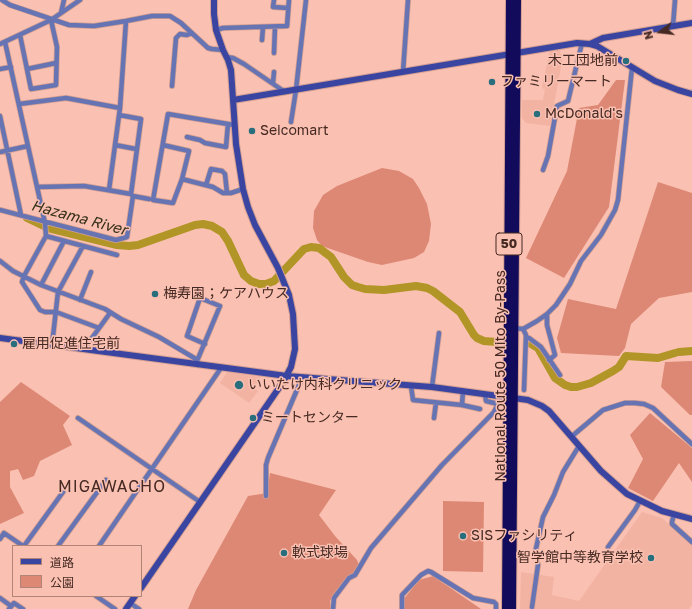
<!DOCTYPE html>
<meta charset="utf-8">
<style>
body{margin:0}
#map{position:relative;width:692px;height:609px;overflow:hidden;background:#fac0b2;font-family:"Golos Text","Noto Sans JP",sans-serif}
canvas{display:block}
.legend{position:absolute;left:12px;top:545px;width:130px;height:52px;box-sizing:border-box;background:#fac0b2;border:1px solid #b28478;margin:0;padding:5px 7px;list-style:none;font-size:12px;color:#452922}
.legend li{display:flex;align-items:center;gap:8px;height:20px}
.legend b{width:20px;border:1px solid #b28478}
.north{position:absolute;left:640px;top:12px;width:40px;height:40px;-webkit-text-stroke:3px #fac0b2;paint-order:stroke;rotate:255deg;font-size:11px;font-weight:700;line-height:16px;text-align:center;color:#452922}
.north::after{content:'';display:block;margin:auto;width:14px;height:18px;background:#452922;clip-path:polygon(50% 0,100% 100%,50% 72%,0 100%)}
</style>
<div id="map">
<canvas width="692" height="609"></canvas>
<ul class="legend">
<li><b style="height:5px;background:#3a44a1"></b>道路</li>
<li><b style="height:11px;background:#dd8874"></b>公園</li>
</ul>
<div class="north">N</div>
</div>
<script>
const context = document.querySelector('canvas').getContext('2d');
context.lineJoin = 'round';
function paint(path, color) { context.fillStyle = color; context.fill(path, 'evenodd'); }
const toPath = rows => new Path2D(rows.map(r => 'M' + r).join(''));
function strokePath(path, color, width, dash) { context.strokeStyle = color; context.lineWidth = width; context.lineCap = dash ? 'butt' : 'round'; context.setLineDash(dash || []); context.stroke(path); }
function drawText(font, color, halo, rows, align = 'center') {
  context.font = font + ' "Golos Text","Noto Sans JP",sans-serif'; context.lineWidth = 3; context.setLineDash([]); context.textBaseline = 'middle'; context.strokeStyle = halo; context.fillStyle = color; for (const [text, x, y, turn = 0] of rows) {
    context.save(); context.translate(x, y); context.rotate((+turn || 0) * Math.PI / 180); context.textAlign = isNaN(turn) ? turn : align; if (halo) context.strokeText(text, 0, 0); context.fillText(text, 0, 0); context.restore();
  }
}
const built = toPath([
 [561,48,560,53,563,56,550,126,526,123,522,118,522,100,543,100,545,89,543,89,542,86,550,51],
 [227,372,261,377,254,388,258,391,249,403,220,383],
 [642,512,662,518,692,545,692,605,689,609,520,609,521,572,554,577,552,595,579,601]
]);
const green = toPath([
 [616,80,625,80,609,207,564,278,526,258,567,171,579,108,598,105],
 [382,168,399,171,413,179,419,188,427,204,431,224,429,241,424,252,414,258,382,265,368,262,322,246,317,240,313,228,314,211,323,195,337,186],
 [658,182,692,193,692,292,659,298,631,324,625,348,619,356,561,353,557,338,568,299,616,309],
 [692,361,692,415,690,415,661,387,665,362],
 [21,382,70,416,63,425,72,445,40,461,34,476,23,480,18,469,10,471,10,487,24,513,0,524,0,402],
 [650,413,692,448,692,482,679,463,653,501,628,488,643,459,630,435],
 [270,473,336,490,319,515,335,536,357,560,359,565,354,573,348,577,330,601,331,609,188,609,196,590,248,496,268,493,268,488],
 [443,501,484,502,483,572,443,571],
 [433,576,481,609,404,609,403,600,419,580]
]);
const river = toPath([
 [27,218,48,228,117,245,129,246,138,245,195,225,203,224,212,226,222,232,228,241,244,275,251,281,259,284,266,284,274,281,304,249,311,247,319,248,331,257,344,277,352,285,358,287,365,289,384,290,416,286,427,288,433,291,460,312,474,335,477,338,484,341,497,342],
 [528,342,538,348,555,378,565,385,571,387,577,387,591,383,613,371,619,367,626,356,658,358,675,353],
 [679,352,692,351]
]);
const street = toPath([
 [2,0,10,5,69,25,94,26,126,21,152,16,170,16,181,23,208,48,212,49,223,50],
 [274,0,273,7,288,8],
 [61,13,64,0],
 [673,26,675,0],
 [216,30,223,28,287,26,289,0],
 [20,35,31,89,56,85,57,47,51,20],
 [262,40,263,27],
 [5,42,45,223,46,236,24,276,22,282,40,310,45,312,56,312,99,328],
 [0,44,51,20,80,0],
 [274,53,275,27],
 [226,57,233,58,244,64,285,92],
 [0,69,11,67],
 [27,69,56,63],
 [403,72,408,0],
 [273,83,274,72],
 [172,86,176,38,180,34,187,35,192,33],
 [19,104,66,98,120,108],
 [0,116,21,215],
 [291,122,296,90,306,0],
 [187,137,200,140,205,143,226,147,228,124],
 [115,145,136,149],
 [163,145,189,151,182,179,173,203,153,200,168,114,234,125],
 [0,152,28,146],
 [543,170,548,156,557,106,568,101,582,43],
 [182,179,213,187,223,193,231,193,243,189],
 [206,185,211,169,222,171,225,174,227,193],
 [37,187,84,186,131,194],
 [109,190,120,108,126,21],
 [133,196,149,199],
 [0,210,116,240,127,237,133,196,131,194,141,119,119,115],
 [46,236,117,255],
 [0,261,13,271,41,285,105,309,121,319,159,337,196,359,198,365],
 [41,285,64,241],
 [80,300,91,272],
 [547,314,547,325,555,355,549,360],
 [514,328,523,329,526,335,524,390],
 [523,329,537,321,547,314,556,305,570,284,581,261,601,235,615,210,618,200,632,68],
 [526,338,529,338,541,347,560,375],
 [52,345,58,292,83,246],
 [84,349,110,313],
 [197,361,220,306,200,298,187,336,205,344],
 [411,386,413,400,462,405],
 [432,387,439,333],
 [463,391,462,405,480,409],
 [78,418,200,502],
 [434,418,436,403],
 [571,437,603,410,625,403,635,403,644,404,653,408,692,444],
 [266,496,266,465,268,458,302,378],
 [674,514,672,522,672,524,692,542],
 [0,539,4,533,23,546],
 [24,546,63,492],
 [58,546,106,480],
 [99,546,221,368],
 [608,547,635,510,640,501],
 [96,596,115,609],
 [0,598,11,606],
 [130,603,139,609],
 [532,607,538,565,535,553,543,517,554,495,563,472,579,446],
 [9,609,14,603,23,609],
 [333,609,334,598,349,578,355,575,371,548,442,465,494,412,498,404,486,401,485,395],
 [402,609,402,595,421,575,428,571,431,572,473,598,494,602,496,604,496,609]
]);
const secondary = toPath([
 [590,44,603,38,692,23],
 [233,100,577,43,590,44,597,46,655,81,678,90,692,94],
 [0,338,287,376,432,387,528,400,542,406,549,411,601,471,627,494,662,511,692,519],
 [141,588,283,382,291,367,295,349,293,314,289,295,278,268,255,225,248,207,243,189,236,144,231,70,228,60,223,50,216,30,214,14,214,0],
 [126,609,135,596]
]);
const highway = toPath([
 [506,609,510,0],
 [512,609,517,0]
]);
const markers = [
 [626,61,4,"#286e7d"],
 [492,82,4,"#286e7d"],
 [537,114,4,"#286e7d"],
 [252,131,4,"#286e7d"],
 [155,294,4,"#286e7d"],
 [14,344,4,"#286e7d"],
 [239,385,5,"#286e7d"],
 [253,418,4,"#286e7d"],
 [463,536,4,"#286e7d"],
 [284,553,4,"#286e7d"],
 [651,558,4,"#286e7d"]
];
const shields = [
 [509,244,26]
];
const shieldNames = [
 ["50",509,244]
];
const poiNames = [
 ["木工団地前",618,61,"right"],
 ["ファミリーマート",500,82],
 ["McDonald's",545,114],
 ["Seicomart",260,131],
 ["梅寿園；ケアハウス",163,294],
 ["雇用促進住宅前",22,344],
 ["いいたけ内科クリニック",248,385],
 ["ミートセンター",261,418],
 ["SISファシリティ",471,536],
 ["軟式球場",292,553],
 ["智学館中等教育学校",643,558,"right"]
];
const streetNames = [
 ["National Route 50 Mito By-Pass",501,376,-90]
];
const waterNames = [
 ["Hazama River",79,218,15]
];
const quarterNames = [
 ["MIGAWACHO",112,487]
];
paint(built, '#f2b3a3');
paint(green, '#dd8874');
strokePath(river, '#b19527', 8);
strokePath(street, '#d29f92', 6);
strokePath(secondary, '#d29f92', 8);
strokePath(highway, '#d29f92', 10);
strokePath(street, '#6774b3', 4.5);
strokePath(secondary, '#3a44a1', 6);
strokePath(highway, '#120a5a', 8);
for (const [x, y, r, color] of markers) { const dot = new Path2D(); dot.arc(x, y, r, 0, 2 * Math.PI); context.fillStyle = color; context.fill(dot); strokePath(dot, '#fac0b2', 1.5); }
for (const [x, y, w] of shields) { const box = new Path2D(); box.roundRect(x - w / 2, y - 11, w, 22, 3); context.fillStyle = '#fac0b2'; context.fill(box); strokePath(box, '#452922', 1); }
drawText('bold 13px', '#452922', null, shieldNames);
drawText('14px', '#452922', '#fac0b2', poiNames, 'left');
drawText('14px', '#452922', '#fac0b2', streetNames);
drawText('italic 15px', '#363019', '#fac0b2', waterNames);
context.letterSpacing = '1px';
drawText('16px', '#452922', '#fac0b2', quarterNames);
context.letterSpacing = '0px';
</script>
